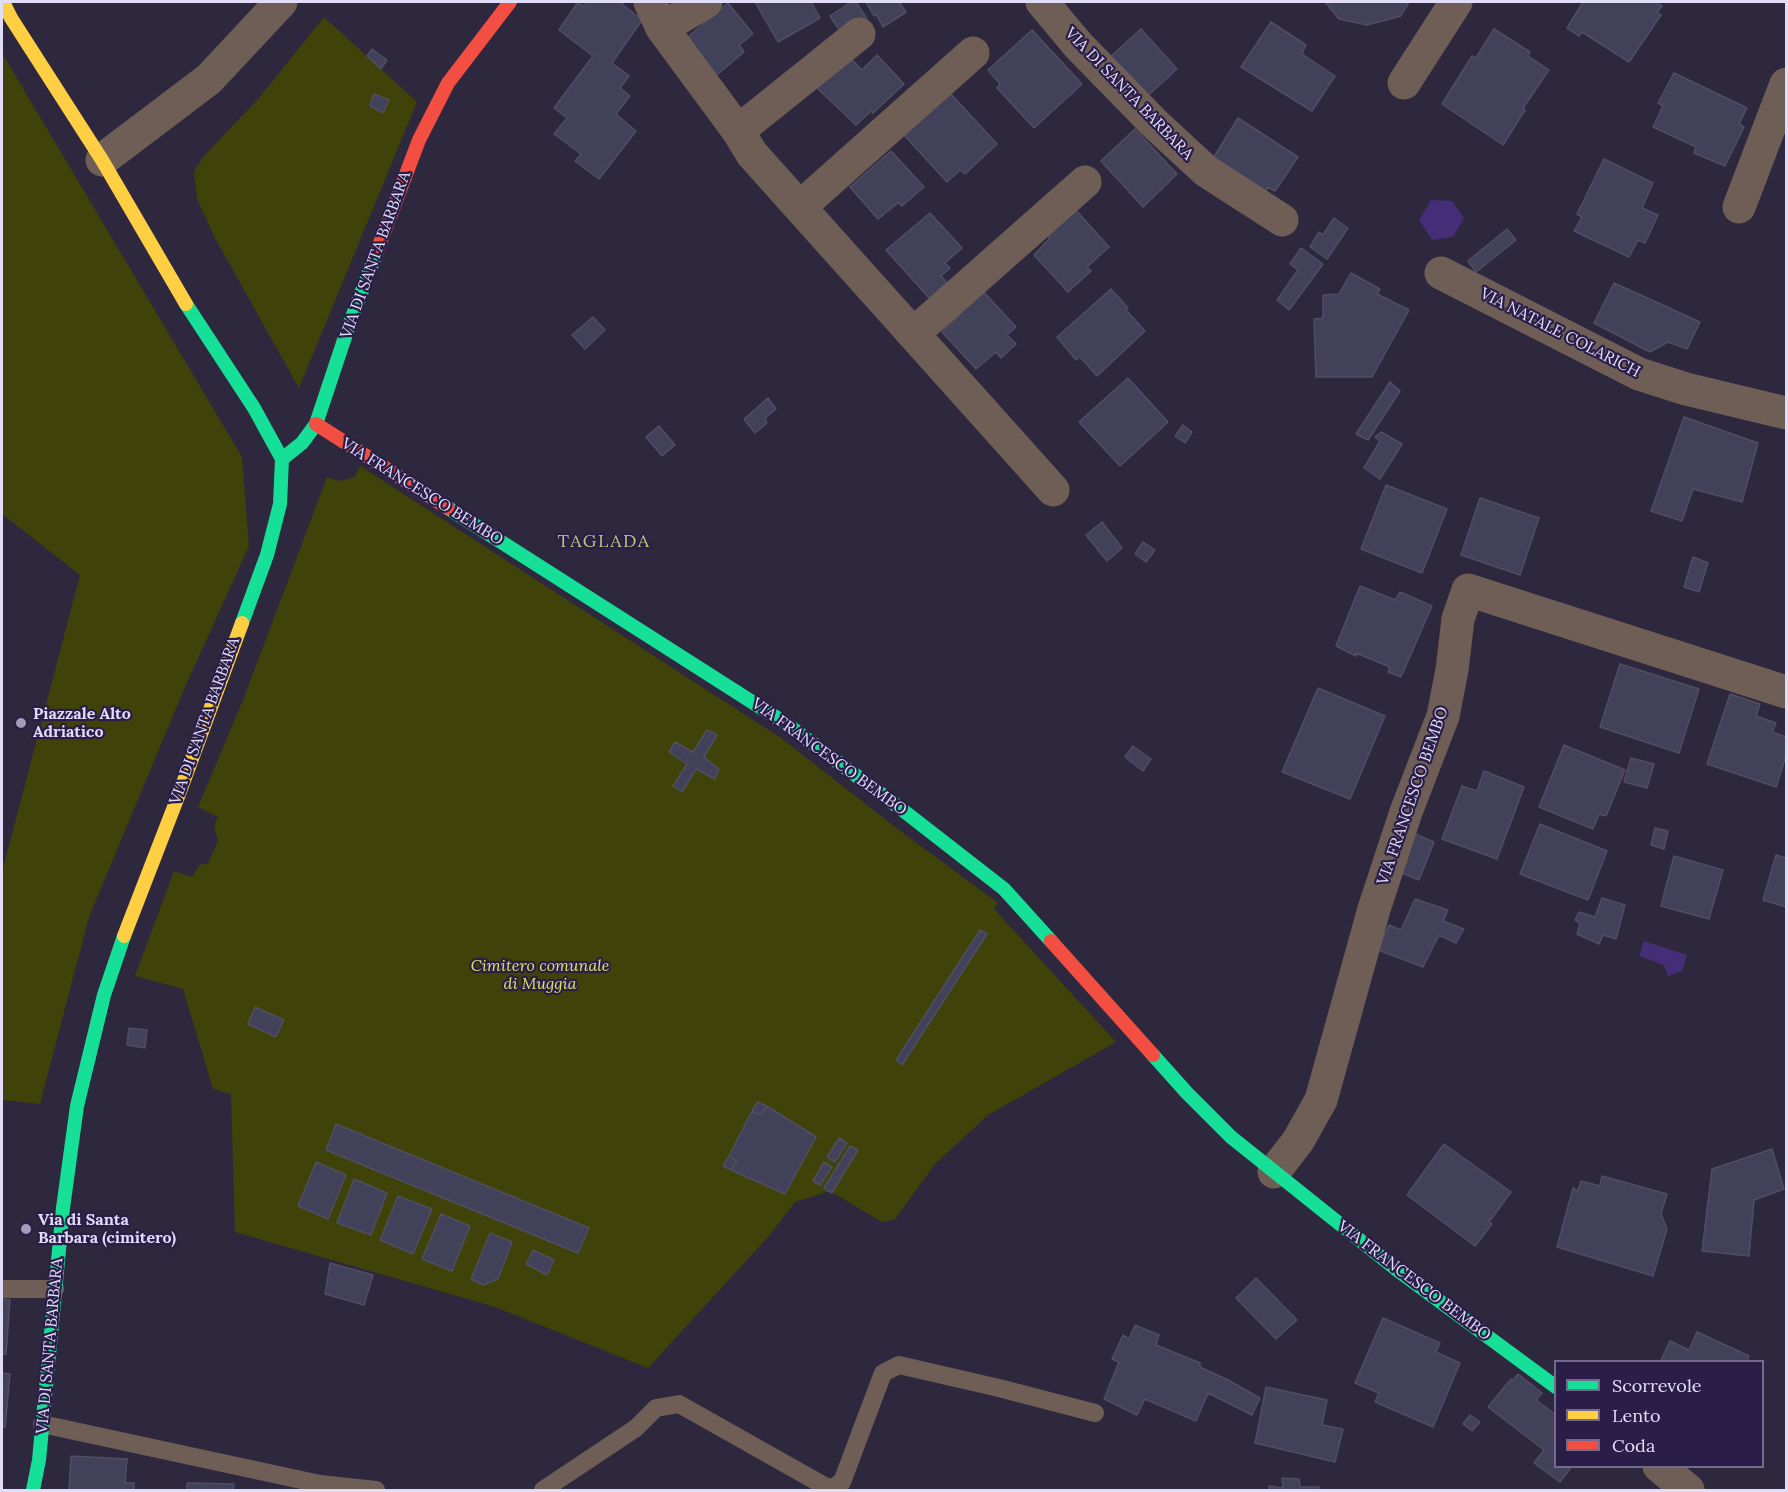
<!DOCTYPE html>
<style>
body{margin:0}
#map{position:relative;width:1788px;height:1492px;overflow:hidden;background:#2e283e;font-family:Lora,serif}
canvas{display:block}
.frame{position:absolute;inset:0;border:3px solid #e1dcf8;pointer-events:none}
.legend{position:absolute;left:1554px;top:1360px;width:210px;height:108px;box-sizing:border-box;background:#2a1e48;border:2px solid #736a8e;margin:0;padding:8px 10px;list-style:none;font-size:18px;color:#e1dcf8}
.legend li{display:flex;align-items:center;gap:12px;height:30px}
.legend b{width:30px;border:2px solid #736a8e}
</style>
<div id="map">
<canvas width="1788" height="1492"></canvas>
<div class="frame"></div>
<ul class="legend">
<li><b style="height:8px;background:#16e098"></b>Scorrevole</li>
<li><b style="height:8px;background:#ffcf43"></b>Lento</li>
<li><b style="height:8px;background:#f24e42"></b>Coda</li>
</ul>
</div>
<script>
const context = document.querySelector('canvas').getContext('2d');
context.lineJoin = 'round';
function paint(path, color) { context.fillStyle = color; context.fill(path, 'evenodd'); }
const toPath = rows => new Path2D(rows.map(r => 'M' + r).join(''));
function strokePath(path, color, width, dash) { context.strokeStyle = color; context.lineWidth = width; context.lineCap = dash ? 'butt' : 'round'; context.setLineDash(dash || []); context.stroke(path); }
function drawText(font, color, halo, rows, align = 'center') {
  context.font = font + ' Lora,serif'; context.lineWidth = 4.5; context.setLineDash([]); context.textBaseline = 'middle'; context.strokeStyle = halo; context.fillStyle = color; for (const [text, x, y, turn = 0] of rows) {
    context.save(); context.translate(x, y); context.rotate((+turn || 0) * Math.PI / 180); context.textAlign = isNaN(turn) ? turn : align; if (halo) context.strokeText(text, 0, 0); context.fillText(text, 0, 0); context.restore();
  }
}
const green = toPath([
 [324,17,417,102,299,388,215,238,197,199,194,171,204,156,259,98],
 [2,53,242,457,249,546,185,687,89,917,40,1104,2,1100,2,872,80,575,2,514],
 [360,466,781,738,899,830,998,903,994,909,1116,1042,988,1115,935,1164,895,1219,882,1222,830,1191,795,1202,769,1236,648,1368,495,1307,235,1232,231,1094,213,1089,183,989,135,976,174,871,192,877,199,865,208,863,218,841,214,826,218,817,198,807,243,700,327,477,339,481,355,477]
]);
const water = toPath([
 [1431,200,1452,201,1464,218,1453,237,1432,240,1419,220],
 [1644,941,1687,955,1682,971,1668,976,1664,965,1639,956]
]);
const building = toPath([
 [578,2,584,6,588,2,624,2,622,4,642,20,612,63,629,76,620,88,630,96,616,114,636,131,599,179,575,161,581,154,554,134,567,118,554,108,593,56,559,30,578,2],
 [755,2,811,2,820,18,778,42,755,2],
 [851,2,856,2,867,19,842,34,830,16,851,2],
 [866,2,899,2,906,12,883,27,876,14,874,16,866,2],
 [1325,2,1409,2,1401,16,1367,25,1339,19,1325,2],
 [1583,2,1655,2,1662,6,1657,12,1661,15,1629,62,1582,32,1579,36,1567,28,1583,2],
 [728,3,753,34,739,45,744,52,713,78,683,41,728,3],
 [1271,22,1306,45,1302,54,1335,76,1312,111,1241,67,1271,22],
 [1141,29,1177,69,1143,100,1107,60,1141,29],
 [1494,29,1530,52,1528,56,1549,70,1523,108,1525,110,1503,145,1442,104,1472,56,1476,58,1494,29],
 [1032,30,1082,84,1034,128,997,88,1000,84,988,70,1032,30],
 [372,49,387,60,381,69,367,56,372,49],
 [877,55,904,84,873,113,871,111,856,125,816,87,848,56,862,70,877,55],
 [1674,73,1747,108,1739,124,1744,127,1725,166,1694,153,1696,147,1653,127,1663,106,1658,103,1674,73],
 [950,93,997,144,965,174,960,170,947,182,904,135,950,93],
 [374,94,389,100,383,113,370,106,374,94],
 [1238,118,1298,157,1275,191,1268,187,1261,197,1209,165,1238,118],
 [1135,129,1177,174,1143,207,1101,161,1135,129],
 [891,151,924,187,902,206,899,202,878,219,850,187,891,151],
 [1604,159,1653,183,1642,208,1658,215,1645,243,1638,240,1629,257,1574,231,1582,217,1577,214,1604,159],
 [1074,208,1109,247,1087,267,1091,271,1068,292,1034,255,1050,238,1046,233,1074,208],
 [930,213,962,248,945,263,950,268,941,276,947,283,930,299,886,250,930,213],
 [1334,218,1348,228,1327,259,1310,247,1319,232,1323,235,1334,218],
 [1507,229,1516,240,1476,272,1468,261,1507,229],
 [1301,248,1323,264,1289,310,1277,300,1298,270,1290,264,1301,248],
 [1351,273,1380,289,1377,294,1409,310,1372,377,1316,377,1314,319,1323,318,1323,295,1339,294,1351,273],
 [1614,283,1700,322,1687,349,1668,342,1650,352,1594,323,1614,283],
 [981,289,1016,327,1007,335,1016,344,1001,358,996,352,976,369,942,332,960,315,957,311,981,289],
 [1111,289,1128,308,1126,310,1145,331,1097,376,1080,357,1076,360,1057,337,1111,289],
 [593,317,605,330,585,349,572,335,593,317],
 [1128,378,1168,422,1120,466,1079,422,1128,378],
 [1390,382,1400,391,1368,440,1356,434,1390,382],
 [768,398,776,409,765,418,767,423,755,433,744,419,768,398],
 [1684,417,1758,443,1742,502,1693,489,1682,521,1651,511,1684,417],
 [1183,425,1192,432,1185,443,1175,436,1183,425],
 [659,426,675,445,662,456,646,437,659,426],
 [1381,432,1402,444,1380,479,1364,468,1380,441,1375,437,1381,432],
 [1386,485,1447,509,1422,573,1361,549,1386,485],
 [1480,498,1539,518,1520,575,1461,555,1480,498],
 [1102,522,1122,548,1107,561,1086,535,1102,522],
 [1143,542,1155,550,1146,562,1135,554,1143,542],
 [1693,557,1708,563,1699,592,1684,587,1693,557],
 [1360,586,1395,600,1400,592,1432,606,1401,677,1388,672,1390,667,1356,653,1356,656,1336,646,1360,586],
 [1620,664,1699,689,1679,753,1600,727,1620,664],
 [1318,688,1385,716,1350,799,1282,772,1318,688],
 [1730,694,1760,704,1756,716,1776,723,1772,732,1786,737,1786,756,1776,787,1707,764,1730,694],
 [707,730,717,735,704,757,719,769,715,779,696,769,682,792,673,786,687,764,669,752,675,742,693,752,707,730],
 [1564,745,1625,770,1606,816,1599,814,1593,829,1539,807,1564,745],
 [1133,746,1151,759,1143,771,1125,757,1133,746],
 [1631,758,1654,764,1647,788,1624,782,1631,758],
 [1484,771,1524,787,1497,859,1442,839,1462,786,1477,791,1484,771],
 [1540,824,1607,851,1588,900,1520,874,1540,824],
 [1655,828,1668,831,1664,849,1651,845,1655,828],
 [1413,833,1434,842,1419,880,1397,871,1413,833],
 [1776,855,1786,858,1786,907,1763,900,1776,855],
 [1674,856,1723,870,1709,919,1661,906,1674,856],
 [1602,898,1625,905,1616,939,1603,935,1599,944,1577,934,1580,923,1575,920,1579,912,1595,917,1602,898],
 [1415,899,1448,910,1443,921,1464,929,1456,943,1439,935,1423,967,1378,950,1389,925,1401,930,1415,899],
 [980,930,987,934,902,1065,896,1060,980,930],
 [255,1007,284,1020,276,1037,248,1024,255,1007],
 [129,1028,147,1030,145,1048,127,1045,129,1028],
 [757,1102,767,1106,761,1115,752,1111,757,1102],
 [767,1106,816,1137,785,1194,731,1170,737,1161,729,1156,752,1111,761,1115,767,1106],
 [336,1124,589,1228,578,1253,326,1150,336,1124],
 [839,1138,847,1143,835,1162,827,1157,839,1138],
 [1444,1144,1511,1192,1489,1222,1492,1224,1475,1246,1407,1195,1444,1144],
 [850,1146,858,1150,832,1193,824,1188,850,1146],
 [1772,1149,1784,1189,1754,1200,1749,1256,1702,1251,1712,1169,1772,1149],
 [729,1156,737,1161,731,1170,723,1166,729,1156],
 [316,1162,346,1175,328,1219,298,1206,316,1162],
 [824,1162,832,1167,820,1185,813,1181,824,1162],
 [1602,1176,1667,1194,1661,1214,1667,1229,1653,1276,1557,1247,1573,1188,1578,1191,1581,1181,1600,1186,1602,1176],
 [354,1179,387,1193,371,1235,337,1223,354,1179],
 [398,1196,432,1209,413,1254,380,1240,398,1196],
 [441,1214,470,1226,452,1271,422,1259,441,1214],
 [490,1233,512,1242,498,1279,483,1285,471,1279,490,1233],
 [533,1250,554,1260,547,1275,526,1264,533,1250],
 [330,1263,373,1275,364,1305,325,1294,330,1263],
 [1256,1278,1297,1320,1276,1339,1236,1298,1256,1278],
 [2,1299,10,1300,6,1354,2,1354,2,1299],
 [1383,1318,1440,1343,1436,1352,1460,1363,1433,1427,1375,1402,1379,1393,1355,1383,1383,1318],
 [1135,1325,1159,1335,1156,1345,1200,1363,1200,1367,1228,1380,1260,1398,1252,1415,1208,1393,1196,1421,1145,1399,1137,1415,1104,1399,1119,1362,1112,1359,1123,1335,1129,1339,1135,1325],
 [1697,1332,1749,1356,1747,1362,1660,1362,1670,1341,1689,1350,1697,1332],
 [2,1373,10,1374,5,1427,2,1427,2,1373],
 [1518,1374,1542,1393,1536,1400,1556,1415,1556,1466,1572,1466,1560,1482,1534,1463,1544,1450,1488,1407,1511,1379,1512,1381,1518,1374],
 [1266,1387,1327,1400,1322,1425,1343,1429,1335,1462,1255,1443,1266,1387],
 [1470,1415,1480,1422,1472,1431,1463,1424,1470,1415],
 [71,1456,127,1459,125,1483,134,1483,134,1490,69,1490,71,1456],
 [1282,1478,1299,1479,1300,1487,1319,1487,1319,1490,1269,1490,1269,1486,1283,1488,1282,1478],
 [187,1483,234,1484,233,1490,187,1490,187,1483]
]);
const lane = toPath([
 [2,1289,55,1289],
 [42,1424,320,1484,376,1490],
 [543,1490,636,1428,656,1408,679,1404,830,1489,842,1482,883,1373,899,1365,999,1388,1095,1413]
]);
const street = toPath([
 [650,2,662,28,738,131,752,154,1053,490],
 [1042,2,1078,45,1154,123,1206,171,1282,220],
 [662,28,706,2],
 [1404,83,1456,2],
 [738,131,859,34],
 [102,160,209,79,281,2],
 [800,207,973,53],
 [1739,207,1786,84],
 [1441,273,1639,374,1686,389,1786,413],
 [913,334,1085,182],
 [1274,1172,1298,1141,1321,1100,1374,909,1406,812,1443,716,1452,670,1458,619,1468,590,1786,692],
 [1659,1466,1688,1490]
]);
const fast = toPath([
 [186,304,254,408,282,459],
 [448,508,785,723,900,808,1004,889,1051,941],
 [242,623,267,555,280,504,282,459,302,443,316,424,348,328,377,251],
 [1153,1055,1187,1093,1231,1137,1396,1269,1556,1387],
 [33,1490,39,1460,63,1208,77,1106,104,995,124,936]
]);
const slow = toPath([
 [3,2,11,18,102,160,186,304],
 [124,936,179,794,242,623]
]);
const jam = toPath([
 [377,251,419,140,448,83,510,2],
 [316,424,448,508],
 [1051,941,1153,1055]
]);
const markers = [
 [21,723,6,"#a29db7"],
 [26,1229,6,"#a29db7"]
];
const streetNames = [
 ["VIA DI SANTA BARBARA",1129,94,46],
 ["VIA DI SANTA BARBARA",376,255,-70],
 ["VIA NATALE COLARICH",1560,333,27],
 ["VIA FRANCESCO BEMBO",422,492,32],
 ["VIA DI SANTA BARBARA",205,721,-70],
 ["VIA FRANCESCO BEMBO",829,757,36],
 ["VIA FRANCESCO BEMBO",1413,796,-71],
 ["VIA FRANCESCO BEMBO",1414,1281,37],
 ["VIA DI SANTA BARBARA",50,1346,-85]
];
const poiNames = [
 ["Piazzale Alto",33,714],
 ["Adriatico",33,732],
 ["Via di Santa",38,1220],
 ["Barbara (cimitero)",38,1238]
];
const parkNames = [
 ["Cimitero comunale",540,966],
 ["di Muggia",540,984]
];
const neighbourhoodNames = [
 ["TAGLADA",604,542]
];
paint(green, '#3f4209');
paint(water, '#462d77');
paint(building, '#42415a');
strokePath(building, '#504e61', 1.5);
strokePath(lane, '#6e5e56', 18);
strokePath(street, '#6e5e56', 33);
strokePath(fast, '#16e098', 14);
strokePath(slow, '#ffcf43', 14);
strokePath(jam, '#f24e42', 14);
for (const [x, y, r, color] of markers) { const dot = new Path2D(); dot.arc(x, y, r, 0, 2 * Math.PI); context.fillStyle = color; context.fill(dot); strokePath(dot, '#2a1e48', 2); }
drawText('16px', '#e1dcf8', '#2a1e48', streetNames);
drawText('bold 16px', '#e1dcf8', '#2a1e48', poiNames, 'left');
drawText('italic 16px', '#d9e660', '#2a1e48', parkNames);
context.letterSpacing = '1.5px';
drawText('18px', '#bdc679', '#2a1e48', neighbourhoodNames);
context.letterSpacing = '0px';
</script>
